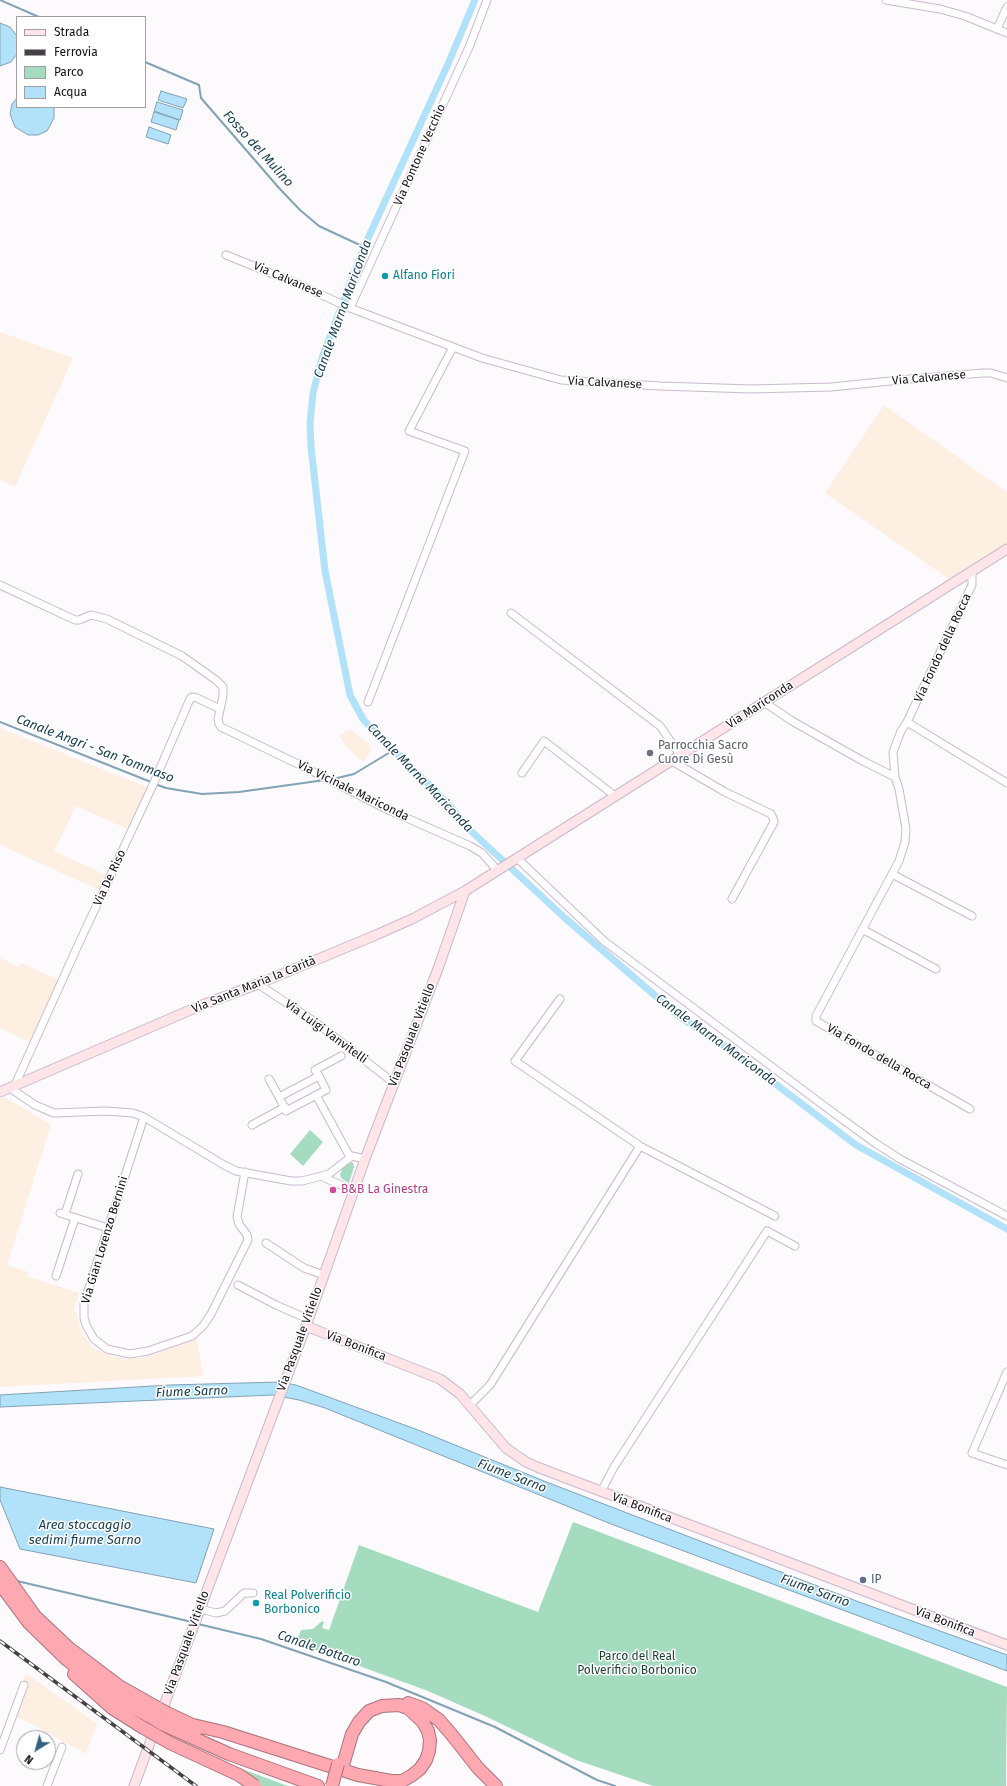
<!DOCTYPE html>
<meta charset="utf-8">
<style>
body{margin:0}
#map{position:relative;width:1007px;height:1786px;overflow:hidden;background:#fdfafe;font-family:"Fira Sans",sans-serif}
canvas{display:block}
.legend{position:absolute;left:16px;top:16px;width:130px;height:92px;box-sizing:border-box;background:#fff;border:1px solid #a19fa1;margin:0;padding:5px 7px;list-style:none;font-size:12px;color:#140e15}
.legend li{display:flex;align-items:center;gap:8px;height:20px}
.legend b{width:20px;border:1px solid #a19fa1}
.north{position:absolute;left:16px;top:1730px;width:40px;height:40px;box-sizing:border-box;background:#fff;border:1px solid #a19fa1;border-radius:50%;rotate:217deg;font-size:11px;font-weight:700;line-height:16px;text-align:center;color:#140e15}
.north::after{content:'';display:block;margin:auto;width:14px;height:18px;background:#306480;clip-path:polygon(50% 0,100% 100%,50% 72%,0 100%)}
</style>
<div id="map">
<canvas width="1007" height="1786"></canvas>
<ul class="legend">
<li><b style="height:5px;background:#ffe5e8"></b>Strada</li>
<li><b style="height:5px;background:#454046"></b>Ferrovia</li>
<li><b style="height:11px;background:#a5dcbf"></b>Parco</li>
<li><b style="height:11px;background:#b1e2fa"></b>Acqua</li>
</ul>
<div class="north">N</div>
</div>
<script>
const context = document.querySelector('canvas').getContext('2d');
context.lineJoin = 'round';
function paint(path, color) { context.fillStyle = color; context.fill(path, 'evenodd'); }
const toPath = rows => new Path2D(rows.map(r => 'M' + r).join(''));
function strokePath(path, color, width, dash) { context.strokeStyle = color; context.lineWidth = width; context.lineCap = dash ? 'butt' : 'round'; context.setLineDash(dash || []); context.stroke(path); }
function drawText(font, color, halo, rows, align = 'center') {
  context.font = font + ' "Fira Sans",sans-serif'; context.lineWidth = 3; context.setLineDash([]); context.textBaseline = 'middle'; context.strokeStyle = halo; context.fillStyle = color; for (const [text, x, y, turn = 0] of rows) {
    context.save(); context.translate(x, y); context.rotate((+turn || 0) * Math.PI / 180); context.textAlign = isNaN(turn) ? turn : align; if (halo) context.strokeText(text, 0, 0); context.fillText(text, 0, 0); context.restore();
  }
}
const industrial = toPath([
 [0,332,73,358,15,487,0,480],
 [884,405,1007,492,1007,544,950,580,825,493],
 [0,728,149,788,130,830,76,806,54,851,108,876,101,891,0,845],
 [350,729,370,744,369,747,372,750,363,762,348,749,339,736],
 [0,958,19,967,21,963,59,980,31,1043,0,1028],
 [5,1097,51,1125,7,1265,28,1272,27,1276,79,1293,74,1312,77,1312,79,1325,85,1337,93,1348,112,1356,126,1359,141,1358,156,1354,197,1339,203,1376,0,1387,0,1099],
 [26,1673,97,1724,86,1754,34,1725,9,1714]
]);
const green = toPath([
 [310,1130,323,1142,303,1166,290,1154],
 [350,1162,353,1163,354,1167,349,1183,342,1179,340,1175,343,1167],
 [573,1522,1007,1687,1006,1786,653,1786,576,1760,487,1717,428,1691,296,1643,301,1630,313,1629,322,1621,324,1622,322,1628,329,1630,359,1545,538,1612],
 [239,1768,288,1786,260,1786,239,1770]
]);
const water = toPath([
 [0,23,10,27,17,36,17,54,11,62,0,66,0,23],
 [161,91,187,99,183,108,158,100,161,91],
 [17,98,17,107,54,107,54,118,47,131,38,135,28,135,15,127,10,114,12,104,17,98],
 [157,102,183,110,180,120,154,111,157,102],
 [154,112,179,120,176,130,151,122,154,112],
 [149,127,171,135,168,144,146,137,149,127],
 [279,1382,296,1385,418,1430,549,1483,859,1602,1007,1655,1007,1671,611,1524,325,1408,299,1400,272,1395,0,1407,0,1395,170,1385,279,1382],
 [0,1487,214,1529,196,1583,20,1549,0,1500,0,1487]
]);
const stream = toPath([
 [0,0,39,17],
 [145,62,199,85,201,98,279,188,300,210,319,226,364,247],
 [0,722,151,782],
 [333,779,354,774,392,751],
 [155,784,166,788,202,794,239,792,325,780],
 [17,1581,192,1622],
 [198,1624,261,1639,386,1682,495,1727,597,1780,615,1786]
]);
const canal = toPath([
 [475,0,448,64,364,247,322,358,313,393,310,423,311,447,325,571,350,695,363,719,392,751,400,756,449,805,471,831,566,919,680,1017,732,1051,856,1145,1007,1229]
]);
const street = toPath([
 [886,0,940,9,965,16,1007,33],
 [997,29,1007,7],
 [226,255,298,284,350,308,453,347,482,358,561,380,660,386,751,389,831,387,910,379,983,373,991,373,1007,378],
 [350,308,470,45,487,0],
 [972,572,972,585,907,722,1007,783],
 [0,585,75,620,79,620,91,615,107,619,182,656,216,680,223,687,223,696,218,719,219,724,221,727,302,766,384,808,470,846,482,853,497,870],
 [511,613,660,726,680,755],
 [368,702,465,451,409,431,453,347],
 [764,702,792,721,861,760,895,777,899,789,906,829,905,842,899,861,816,1016,816,1021,970,1109],
 [672,761,725,792,771,814,773,818,774,822,732,899],
 [522,773,544,741,615,796],
 [895,777,893,752,901,731,907,722],
 [517,858,604,941,831,1111,875,1143,900,1159,1007,1216],
 [892,874,972,916],
 [862,929,936,969],
 [258,984,318,1024,394,1083],
 [560,999,515,1061,640,1146,775,1216],
 [319,1076,326,1090,286,1111,279,1097,319,1076],
 [319,1076,315,1070,341,1056],
 [269,1079,279,1097],
 [15,1085,79,943,152,787,190,699,192,697,197,698,220,709],
 [10,1088,35,1105,54,1113,106,1111,133,1113,144,1117,224,1165,236,1171,291,1181,302,1181,329,1174,352,1156,365,1159],
 [316,1095,350,1157],
 [144,1117,84,1303,84,1318,86,1325,94,1339,107,1349,130,1354,148,1351,192,1336,203,1326,211,1314,248,1240,247,1235,239,1224,237,1217,245,1172],
 [252,1125,285,1107],
 [323,1177,354,1191],
 [60,1213,108,1228],
 [65,1214,78,1174],
 [266,1243,304,1268,324,1275],
 [56,1276,75,1218],
 [238,1285,276,1305,308,1319],
 [1007,1372,972,1453,1007,1465],
 [469,1406,490,1385,640,1146],
 [601,1492,614,1467,767,1231,795,1246],
 [200,1609,216,1613,225,1611,244,1593,253,1593],
 [0,1750,24,1685],
 [47,1786,62,1747]
]);
const secondary = toPath([
 [0,1092,202,1005,258,984,376,935,412,919,465,891,1007,549],
 [306,1326,440,1379,460,1394,506,1448,526,1462,537,1467,1007,1645],
 [160,1716,306,1326,365,1159,439,966,465,891],
 [134,1786,155,1729]
]);
const highway = toPath([
 [0,1567,35,1616,69,1648,119,1686,158,1708],
 [0,1584,29,1623,66,1659,118,1699,154,1719],
 [74,1674,112,1708,142,1727],
 [408,1703,422,1708,439,1720,452,1735,478,1768,496,1786],
 [167,1713,199,1728],
 [162,1724,229,1754,318,1786],
 [193,1725,223,1732,358,1775,391,1781,402,1781,411,1776,420,1769,426,1760,429,1751,430,1740,428,1731,423,1722,408,1708,399,1705,382,1706,369,1711,359,1722,352,1734,343,1765]
]);
const rail = toPath([
 [0,1641,196,1786]
]);
const highwayBridge = toPath([
 [158,1708,167,1713],
 [154,1719,162,1724],
 [142,1727,170,1743,239,1775,255,1786],
 [332,1786,338,1764]
]);
const markers = [
 [385,276,4,"#0f9aa8"],
 [650,753,4,"#6b7280"],
 [333,1190,4,"#d1479c"],
 [863,1580,4,"#5c6f8a"],
 [256,1603,4,"#0f9aa8"]
];
const streetNames = [
 ["Via Pontone Vecchio",420,155,-66],
 ["Via Calvanese",288,280,23],
 ["Via Calvanese",929,378,-5],
 ["Via Calvanese",605,383,3],
 ["Via Fondo della Rocca",943,648,-65],
 ["Via Mariconda",760,705,-33],
 ["Via Vicinale Mariconda",353,791,26],
 ["Via De Riso",110,878,-65],
 ["Via Santa Maria la Carità",254,985,-22],
 ["Via Luigi Vanvitelli",326,1032,36],
 ["Via Pasquale Vitiello",412,1035,-69],
 ["Via Fondo della Rocca",879,1057,30],
 ["Via Gian Lorenzo Bernini",105,1240,-73],
 ["Via Pasquale Vitiello",300,1339,-70],
 ["Via Bonifica",356,1346,21],
 ["Via Bonifica",642,1508,21],
 ["Via Bonifica",945,1622,21],
 ["Via Pasquale Vitiello",187,1643,-70]
];
const cultureNames = [
 ["Alfano Fiori",393,276],
 ["Real Polverificio",264,1596],
 ["Borbonico",264,1610]
];
const worshipNames = [
 ["Parrocchia Sacro",658,746],
 ["Cuore Di Gesù",658,760]
];
const hotelNames = [
 ["B&B La Ginestra",341,1190]
];
const serviceNames = [
 ["IP",871,1580]
];
const parkNames = [
 ["Parco del Real",637,1657],
 ["Polverificio Borbonico",637,1671]
];
const waterNames = [
 ["Fosso del Mulino",258,149,48],
 ["Canale Marna Mariconda",343,309,-70],
 ["Canale Angri - San Tommaso",95,749,21],
 ["Canale Marna Mariconda",420,778,46],
 ["Canale Marna Mariconda",716,1040,36],
 ["Fiume Sarno",192,1392,-2],
 ["Fiume Sarno",512,1476,21],
 ["Area stoccaggio",85,1525],
 ["sedimi fiume Sarno",85,1540],
 ["Fiume Sarno",815,1591,20],
 ["Canale Bottaro",319,1649,19]
];
paint(industrial, '#fdefe1');
paint(green, '#a5dcbf');
paint(water, '#b1e2fa');
strokePath(water, '#82a2b5', 1);
strokePath(stream, '#82a2b5', 2);
strokePath(canal, '#b1e2fa', 7);
strokePath(street, '#c9b9cd', 9);
strokePath(secondary, '#c9b9cd', 11);
strokePath(highway, '#ac727a', 14);
strokePath(street, '#fff', 7);
strokePath(secondary, '#ffe5e8', 9);
strokePath(highway, '#fea8b1', 12);
strokePath(rail, '#454046', 3.5);
strokePath(rail, '#fff', 2, [6]);
strokePath(highwayBridge, '#ac727a', 14, []);
strokePath(highwayBridge, '#fea8b1', 12);
for (const [x, y, r, color] of markers) { const dot = new Path2D(); dot.arc(x, y, r, 0, 2 * Math.PI); context.fillStyle = color; context.fill(dot); strokePath(dot, '#fff', 1.5); }
drawText('12px', '#140e15', '#fff', streetNames);
drawText('12px', '#0d838f', '#fff', cultureNames, 'left');
drawText('12px', '#5b616d', '#fff', worshipNames, 'left');
drawText('12px', '#b23c85', '#fff', hotelNames, 'left');
drawText('12px', '#4e5e75', '#fff', serviceNames, 'left');
drawText('12px', '#1b3f2e', '#fff', parkNames);
drawText('italic 13px', '#143b4c', '#fff', waterNames);
</script>
